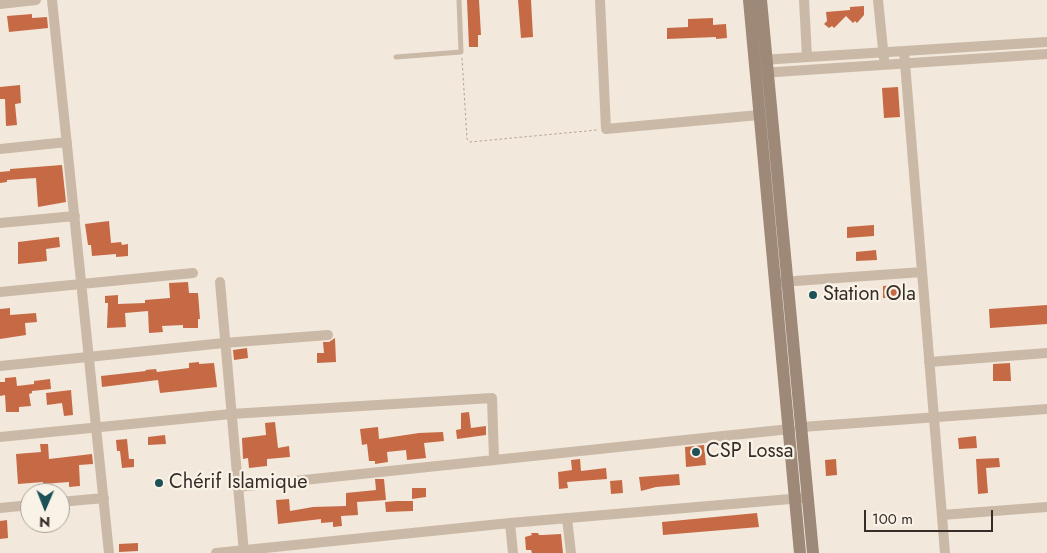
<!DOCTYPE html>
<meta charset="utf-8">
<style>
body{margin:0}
#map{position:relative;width:1047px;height:553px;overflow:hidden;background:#f2e8db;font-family:Jost,sans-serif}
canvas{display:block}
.north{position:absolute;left:20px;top:483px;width:50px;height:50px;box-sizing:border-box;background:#f9f2e7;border:1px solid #aba39b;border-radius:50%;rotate:181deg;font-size:14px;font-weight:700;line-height:20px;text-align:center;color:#362d28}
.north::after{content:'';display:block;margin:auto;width:18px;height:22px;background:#1d5158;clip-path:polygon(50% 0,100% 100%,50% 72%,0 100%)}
.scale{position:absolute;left:864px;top:510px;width:129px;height:22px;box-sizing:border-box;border:2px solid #362d28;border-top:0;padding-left:6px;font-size:15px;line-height:18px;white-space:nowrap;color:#362d28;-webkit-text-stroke:4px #f9f2e7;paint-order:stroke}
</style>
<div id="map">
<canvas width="1047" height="553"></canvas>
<div class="north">N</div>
<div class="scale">100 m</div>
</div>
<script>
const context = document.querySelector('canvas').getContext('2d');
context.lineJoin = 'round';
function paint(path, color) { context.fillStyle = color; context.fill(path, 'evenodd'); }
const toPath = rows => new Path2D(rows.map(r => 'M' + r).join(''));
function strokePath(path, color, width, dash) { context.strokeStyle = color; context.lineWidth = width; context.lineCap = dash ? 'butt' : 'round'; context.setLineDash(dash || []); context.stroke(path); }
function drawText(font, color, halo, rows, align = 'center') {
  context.font = font + ' Jost,sans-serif'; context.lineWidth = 4.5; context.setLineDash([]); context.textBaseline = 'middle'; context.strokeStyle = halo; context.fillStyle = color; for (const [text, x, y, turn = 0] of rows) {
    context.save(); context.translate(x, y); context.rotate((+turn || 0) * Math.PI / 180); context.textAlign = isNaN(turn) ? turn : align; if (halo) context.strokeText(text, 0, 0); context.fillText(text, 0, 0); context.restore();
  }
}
const building = toPath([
 [467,0,479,0,481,35,478,35,478,47,469,47],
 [518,0,531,0,533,37,521,38],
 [864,6,864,15,857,23,855,21,853,23,846,16,834,28,832,26,829,28,824,24,827,21,826,12,850,10,850,7],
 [32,14,32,18,47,17,48,28,9,32,7,16],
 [713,18,713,25,726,24,727,38,716,39,716,37,667,39,667,28,688,27,688,19],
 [20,85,21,103,15,104,17,125,6,126,5,99,0,99,0,87],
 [898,87,900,117,884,118,882,88],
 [62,165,66,202,38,207,36,178,7,180,7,182,0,183,0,172,10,171,10,169],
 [109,221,111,243,121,242,122,245,128,244,128,256,116,257,116,254,92,256,91,245,88,245,85,224],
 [874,225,874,236,847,238,847,227],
 [59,237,60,247,46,249,47,261,18,264,18,242],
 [876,250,877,260,856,261,856,252],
 [188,282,189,293,198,293,200,319,198,319,198,328,183,328,183,325,162,326,163,332,149,333,148,311,125,313,126,327,107,328,108,303,105,303,105,296,118,295,118,304,145,303,145,300,170,298,169,283],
 [898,285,899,297,883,298,883,286],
 [1047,305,1047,324,990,328,989,309],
 [10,308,10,315,36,313,37,322,25,323,26,335,0,339,0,309],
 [335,338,336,362,317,363,317,353,324,353,323,342,329,342],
 [247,348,248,358,234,360,233,350],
 [199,362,199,364,214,363,217,387,160,393,158,380,102,387,101,376,146,371,145,370,156,369,157,372,189,368,189,363],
 [1010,363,1011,381,993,381,993,364],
 [16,377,17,386,34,384,34,381,50,379,51,389,32,391,32,393,29,394,31,406,19,407,19,412,6,412,5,395,0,396,0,382,5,382,5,378],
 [71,390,73,415,64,416,62,403,47,405,46,393],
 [469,412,471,428,486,426,486,435,457,439,456,430,461,429,461,413],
 [275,422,278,448,289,446,290,457,267,459,267,466,249,468,248,458,243,459,242,438,266,435,265,423],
 [378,427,379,439,419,433,443,432,444,441,424,443,426,458,407,460,406,450,387,452,388,462,375,464,375,461,369,461,367,444,362,445,360,429],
 [165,435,166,444,148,445,148,437],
 [976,436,977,448,959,449,958,438],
 [127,439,129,459,134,459,134,467,122,468,120,451,117,451,116,440],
 [40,444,48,444,49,459,92,454,93,464,79,465,80,486,69,487,69,482,43,484,43,482,18,484,16,454,41,452],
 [704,445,706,465,686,467,685,447],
 [999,458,1000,467,986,468,988,493,978,494,976,459],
 [580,459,581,471,606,468,607,479,567,482,568,488,559,489,558,472,572,470,571,460],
 [836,459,837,475,826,476,825,460],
 [679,474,680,485,656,487,641,491,639,477],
 [375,479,384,479,386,500,357,502,358,515,341,516,342,526,333,527,333,522,321,523,321,519,278,524,276,500,289,499,290,511,313,507,346,506,346,493,376,490],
 [622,480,623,493,611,494,610,481],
 [412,488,426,488,426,497,412,499],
 [397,501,413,501,413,511,386,512,385,502],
 [757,513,759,527,663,535,662,522],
 [7,520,8,538,0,539,0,521],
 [531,533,538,533,539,535,543,535,561,534,563,553,532,553,531,550,526,550,525,537,532,535],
 [138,543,138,551,119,552,119,544]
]);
const path = toPath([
 [462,58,467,139,470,142,597,130]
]);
const service = toPath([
 [396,57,461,52,459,0]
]);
const minor = toPath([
 [52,0,109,553],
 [600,0,606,129,759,115],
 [804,0,807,57],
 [878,0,884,59],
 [0,4,36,0],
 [904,51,945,553],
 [761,60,1047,42],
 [761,73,1047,54],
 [0,149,67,142],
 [0,223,75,216],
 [220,282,244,553],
 [781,282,922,272],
 [0,292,193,273],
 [929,362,1047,353],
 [0,366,224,343,328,335],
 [802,427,1047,409],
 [0,437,231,414,492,398,494,459],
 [237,487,790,429],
 [60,502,104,498],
 [0,508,30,505],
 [942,515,1047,507],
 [567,518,571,553],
 [510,523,513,553],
 [216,553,510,523,802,498]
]);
const secondary = toPath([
 [749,0,800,553],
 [761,0,813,553]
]);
const markers = [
 [813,295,5,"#1d5158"],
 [696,452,5,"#1d5158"],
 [159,483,5,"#1d5158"]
];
const poiNames = [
 ["Station Ola",823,295],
 ["CSP Lossa",706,452],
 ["Chérif Islamique",169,483]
];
paint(building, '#c66a45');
strokePath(path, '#b6a391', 1, [2.5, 2.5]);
strokePath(service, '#cab9a7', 5);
strokePath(minor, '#cab9a7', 10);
strokePath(secondary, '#9e8878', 12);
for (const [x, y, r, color] of markers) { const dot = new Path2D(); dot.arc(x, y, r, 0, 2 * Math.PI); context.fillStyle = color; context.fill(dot); strokePath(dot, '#f9f2e7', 2); }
drawText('20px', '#362d28', '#f9f2e7', poiNames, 'left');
</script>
